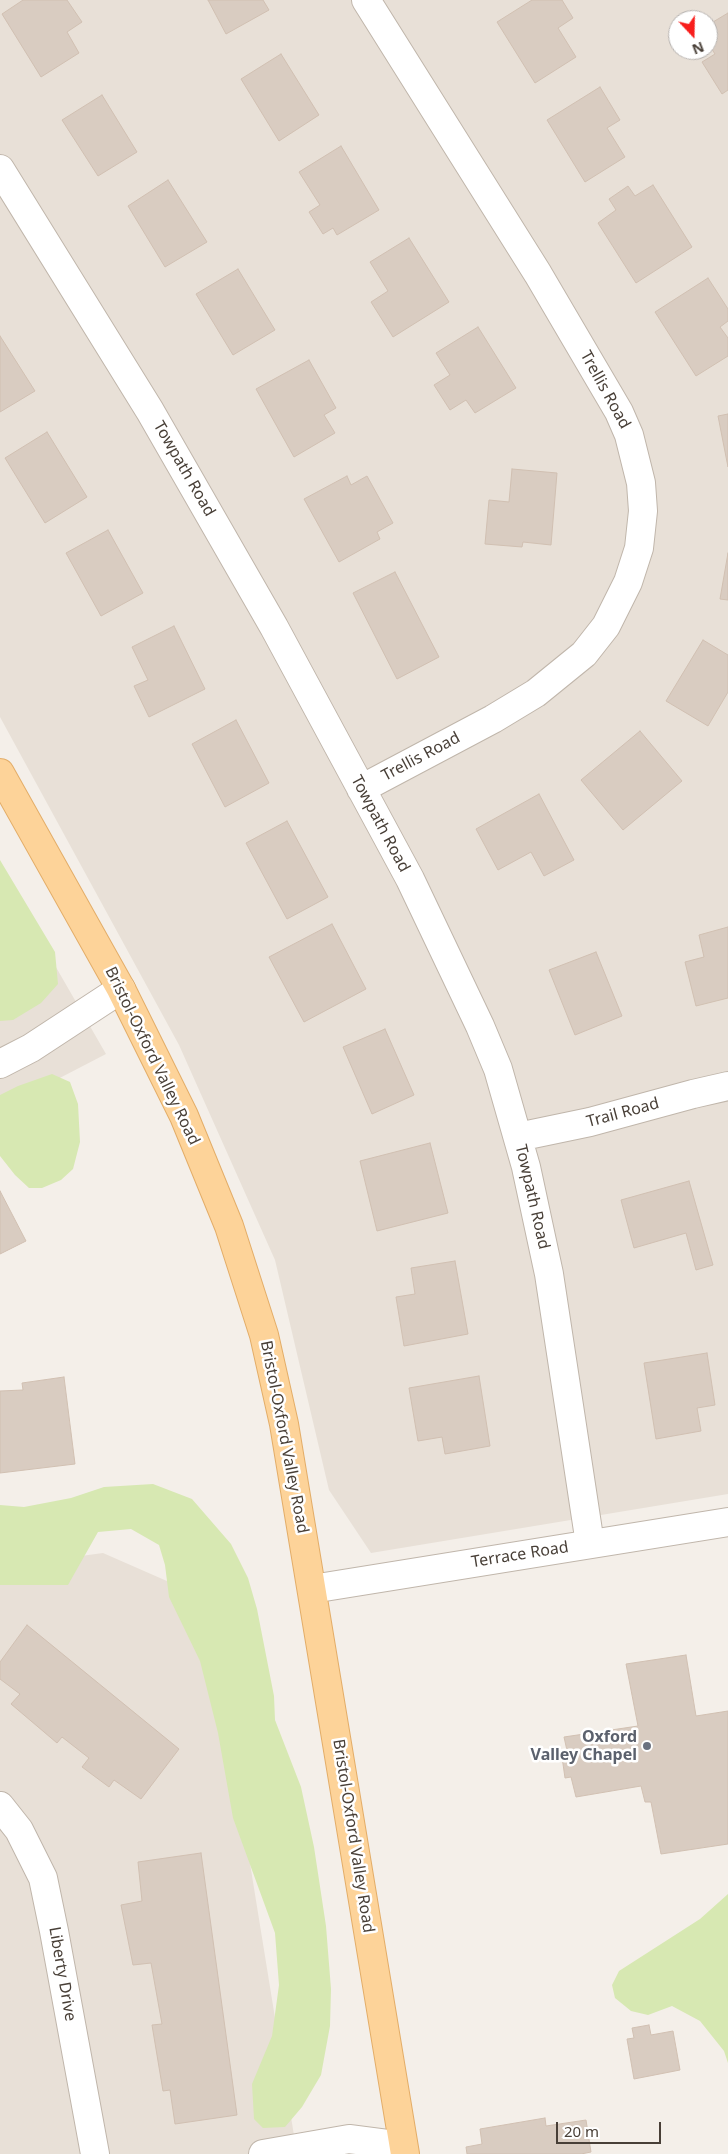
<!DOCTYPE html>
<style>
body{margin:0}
#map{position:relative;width:728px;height:2154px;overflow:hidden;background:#f4efe9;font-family:"Noto Sans",sans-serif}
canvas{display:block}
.north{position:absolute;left:668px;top:10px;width:50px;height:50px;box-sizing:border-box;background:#fff;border:1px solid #b6b2af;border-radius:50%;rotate:159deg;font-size:14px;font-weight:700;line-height:20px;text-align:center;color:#483f37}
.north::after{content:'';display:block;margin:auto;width:18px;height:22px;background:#f81e1c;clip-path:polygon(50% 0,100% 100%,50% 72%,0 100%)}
.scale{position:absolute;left:556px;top:2122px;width:105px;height:22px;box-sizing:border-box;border:2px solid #483f37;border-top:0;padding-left:6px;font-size:15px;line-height:18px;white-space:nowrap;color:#483f37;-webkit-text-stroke:4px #fff;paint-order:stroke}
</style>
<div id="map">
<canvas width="728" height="2154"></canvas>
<div class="north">N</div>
<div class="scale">20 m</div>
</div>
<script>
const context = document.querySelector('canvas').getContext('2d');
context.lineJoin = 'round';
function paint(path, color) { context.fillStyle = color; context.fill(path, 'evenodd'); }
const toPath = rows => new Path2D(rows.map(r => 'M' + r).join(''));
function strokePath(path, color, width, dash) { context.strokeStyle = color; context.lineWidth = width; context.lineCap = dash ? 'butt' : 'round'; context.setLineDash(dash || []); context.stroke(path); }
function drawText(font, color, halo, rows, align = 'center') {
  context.font = font + ' "Noto Sans",sans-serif'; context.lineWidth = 5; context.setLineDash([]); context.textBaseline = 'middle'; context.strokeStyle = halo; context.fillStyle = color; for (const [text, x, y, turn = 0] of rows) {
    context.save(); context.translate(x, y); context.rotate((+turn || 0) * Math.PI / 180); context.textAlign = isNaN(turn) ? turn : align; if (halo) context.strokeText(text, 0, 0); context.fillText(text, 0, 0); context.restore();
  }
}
const residential = toPath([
 [0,0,728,0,728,1494,371,1553,329,1490,275,1260,179,1045,0,717],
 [678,20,708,20,708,50,678,50],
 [0,870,106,1054,0,1109],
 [103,1553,176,1585,226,1715,297,2154,0,2154,0,1567]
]);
const green = toPath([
 [0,860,55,952,58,984,41,1003,13,1020,0,1021],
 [52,1074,70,1082,78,1104,80,1142,73,1169,61,1180,42,1188,29,1188,15,1175,0,1156,0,1095,18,1086],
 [153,1484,192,1499,231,1544,248,1578,257,1609,274,1696,275,1720,301,1787,314,1847,326,1926,331,1989,330,2026,321,2075,302,2107,285,2127,263,2128,254,2119,252,2084,272,2036,279,1985,275,1933,233,1818,218,1733,200,1661,169,1597,165,1565,159,1545,131,1529,98,1532,68,1585,0,1585,0,1505,24,1507,71,1498,104,1487],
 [728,1894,728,2063,724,2051,700,2021,672,2006,648,2015,631,2011,615,1998,612,1985,619,1971,700,1919]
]);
const building = toPath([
 [23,0,67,0,82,22,67,32,79,53,41,77,2,14,23,0],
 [208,0,263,0,269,10,226,34,208,0],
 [532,0,562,0,573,18,558,28,576,57,535,83,497,22,532,0],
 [728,13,728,90,722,94,702,62,715,54,708,43,708,25,728,13],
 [281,54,319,115,279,141,241,79,281,54],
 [600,87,620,120,607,128,625,157,585,182,547,120,600,87],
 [102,95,137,152,98,176,62,120,102,95],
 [341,146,379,210,337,235,333,228,323,234,309,212,320,205,299,172,341,146],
 [168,180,207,242,165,267,128,206,168,180],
 [653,185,692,247,636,283,598,223,616,210,609,199,628,186,635,196,653,185],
 [409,238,449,302,393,337,371,302,388,291,370,262,409,238],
 [238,269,275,330,233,355,196,294,238,269],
 [708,278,728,309,728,321,720,327,728,338,728,356,696,376,655,312,708,278],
 [478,327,516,388,475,413,466,400,450,410,434,385,450,375,436,353,478,327],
 [0,336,35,391,0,412,0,336],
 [309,360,336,408,324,415,335,433,294,457,256,389,309,360],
 [728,414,728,467,718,416,728,414],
 [47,432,87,497,45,523,5,458,47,432],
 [512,469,557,473,551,545,523,542,522,547,485,544,489,500,509,502,512,469],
 [347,476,351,485,367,476,393,523,377,532,380,539,339,562,304,499,347,476],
 [108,530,143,593,101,616,66,553,108,530],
 [728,553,728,600,720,599,728,553],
 [395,572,439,657,397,679,353,593,395,572],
 [174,626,205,689,149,717,134,686,148,680,132,647,174,626],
 [703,640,728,655,728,692,708,726,666,701,703,640],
 [236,720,269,783,225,807,192,744,236,720],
 [640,731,682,781,623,830,581,780,640,731],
 [539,794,574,860,544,876,531,852,498,870,476,829,539,794],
 [287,821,328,897,287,919,246,843,287,821],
 [332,924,366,989,304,1022,269,957,332,924],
 [728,927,728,998,696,1006,685,962,704,957,699,935,728,927],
 [596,952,622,1016,575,1035,549,970,596,952],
 [385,1029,414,1095,372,1114,343,1047,385,1029],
 [430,1143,448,1213,377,1231,360,1161,430,1143],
 [689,1181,713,1265,696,1270,686,1233,634,1248,621,1200,689,1181],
 [0,1191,26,1241,0,1254,0,1191],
 [455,1261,468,1334,404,1346,396,1297,415,1294,411,1268,455,1261],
 [707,1353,715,1405,697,1408,701,1431,656,1439,644,1363,707,1353],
 [479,1376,490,1446,445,1454,442,1437,418,1441,409,1388,479,1376],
 [64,1377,75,1464,0,1473,0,1391,23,1390,22,1383,64,1377],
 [27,1625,179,1749,141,1799,114,1780,109,1787,82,1767,89,1758,62,1737,57,1743,11,1704,20,1694,0,1679,0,1662,27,1625],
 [686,1655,696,1716,728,1711,728,1844,661,1854,651,1802,645,1802,641,1786,576,1797,571,1777,565,1778,562,1757,568,1755,564,1737,638,1726,626,1664,686,1655],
 [201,1853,237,2115,175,2124,170,2090,163,2091,152,2025,162,2024,151,1963,133,1965,121,1905,142,1901,138,1862,201,1853],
 [649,2025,651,2035,673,2031,680,2070,634,2079,627,2039,634,2038,632,2028,649,2025],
 [545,2118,546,2126,586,2120,591,2152,581,2154,467,2154,466,2147,482,2144,480,2129,545,2118]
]);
const minor = toPath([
 [0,169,150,411,274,627,410,879,480,1026,498,1069,526,1167,549,1274,590,1544],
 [361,789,493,719,536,693,584,654,606,626,628,582,639,548,643,511,641,483,629,435,619,412,538,274,366,0],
 [0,1064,31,1048,121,989],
 [518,1137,590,1122,693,1094,728,1086],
 [312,1589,728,1522],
 [0,1806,19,1830,43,1878,54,1931,95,2154],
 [263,2154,349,2139,403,2146]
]);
const major = toPath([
 [0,773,121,989,184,1116,229,1226,264,1335,284,1424,405,2154]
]);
const markers = [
 [647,1746,5,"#6b7280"]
];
const streetNames = [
 ["Trellis Road",605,390,61],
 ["Towpath Road",184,469,60],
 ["Trellis Road",421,757,-28],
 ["Towpath Road",380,824,62],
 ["Bristol-Oxford Valley Road",152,1056,64],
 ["Trail Road",623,1113,-15],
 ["Towpath Road",532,1197,77],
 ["Bristol-Oxford Valley Road",284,1437,79],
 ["Terrace Road",520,1555,-9],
 ["Bristol-Oxford Valley Road",353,1836,81],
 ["Liberty Drive",62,1974,80]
];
const worshipNames = [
 ["Oxford",637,1737],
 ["Valley Chapel",637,1755]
];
paint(residential, '#e8e0d7');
paint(green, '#d7e8b2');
paint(building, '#d9ccc1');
strokePath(building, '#d1c0b2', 1);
strokePath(minor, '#c0b6ab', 30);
strokePath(major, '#e3ad68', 30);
strokePath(minor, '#fff', 28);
strokePath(major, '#fdd399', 28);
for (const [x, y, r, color] of markers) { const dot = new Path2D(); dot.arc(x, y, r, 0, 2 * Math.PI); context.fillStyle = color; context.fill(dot); strokePath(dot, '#fff', 2); }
drawText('16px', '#483f37', '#fff', streetNames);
drawText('bold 16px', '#5b616d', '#fff', worshipNames, 'right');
</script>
